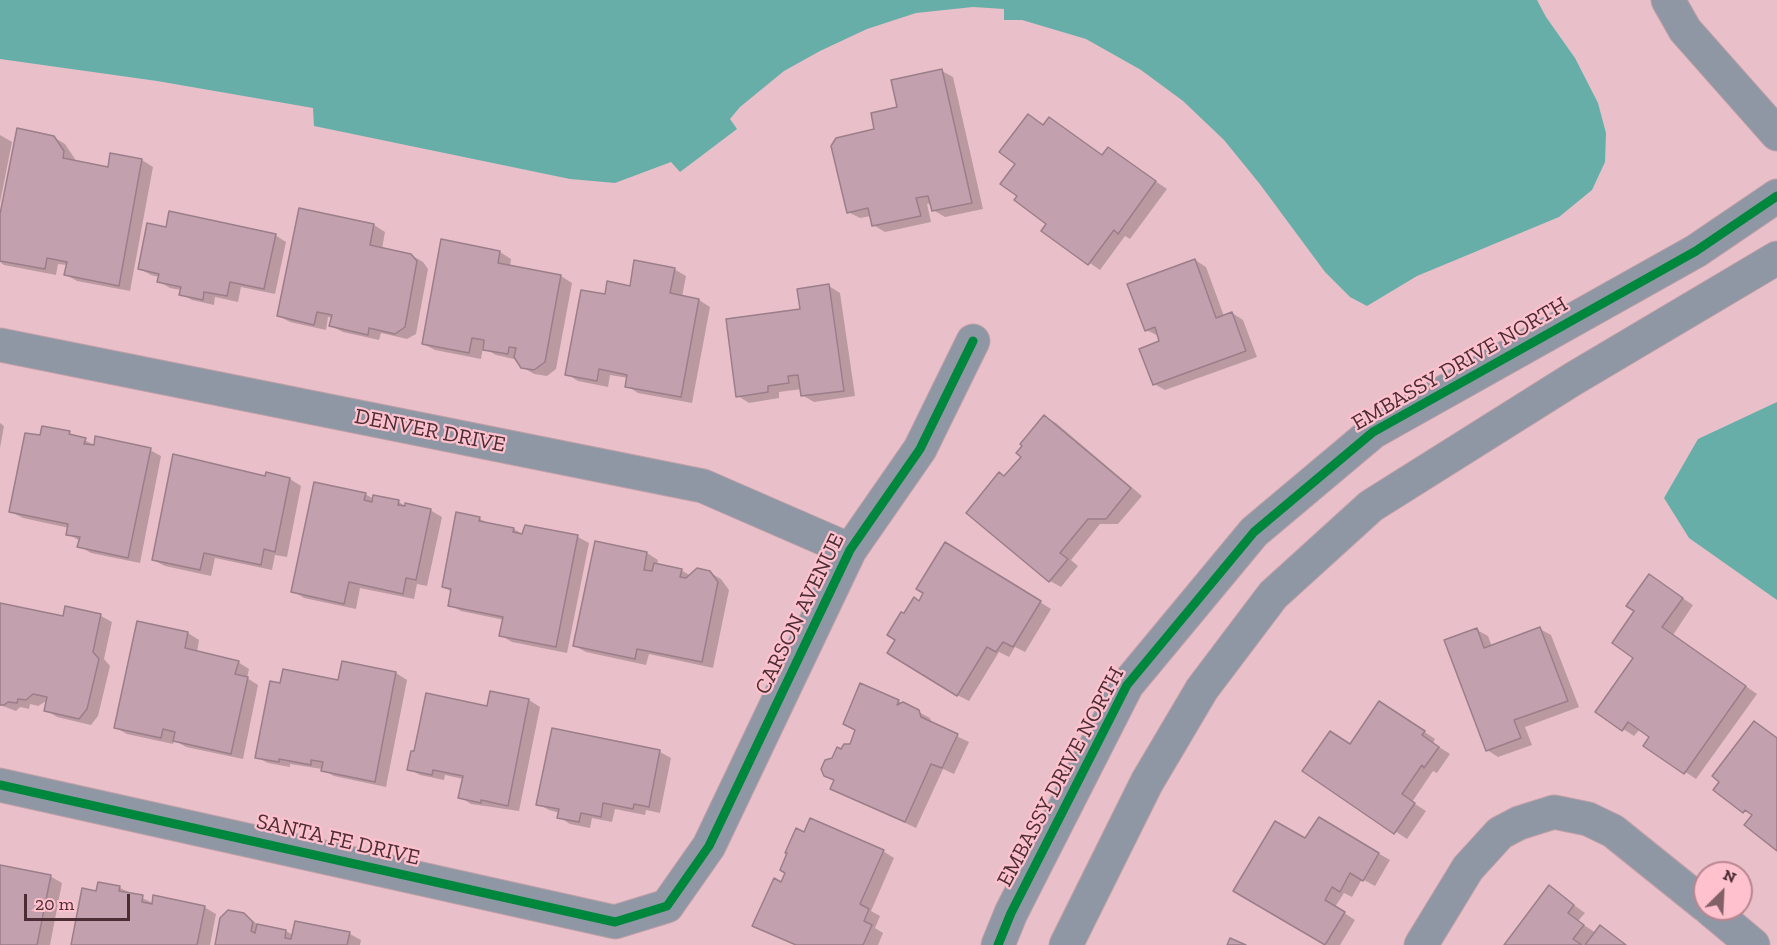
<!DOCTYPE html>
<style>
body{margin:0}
#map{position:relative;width:1777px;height:945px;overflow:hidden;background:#e9c0c9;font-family:"Zilla Slab",serif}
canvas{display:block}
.north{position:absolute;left:1693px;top:861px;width:60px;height:60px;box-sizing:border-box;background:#ffc1cd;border:2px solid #b78690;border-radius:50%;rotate:24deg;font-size:16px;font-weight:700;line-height:24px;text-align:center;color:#4b2d34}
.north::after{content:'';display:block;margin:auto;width:21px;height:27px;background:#826068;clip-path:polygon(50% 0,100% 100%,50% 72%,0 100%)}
.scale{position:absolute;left:24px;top:894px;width:106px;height:27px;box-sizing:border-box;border:3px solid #4b2d34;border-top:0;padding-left:8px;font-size:18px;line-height:21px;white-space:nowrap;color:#4b2d34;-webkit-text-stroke:4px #ffc1cd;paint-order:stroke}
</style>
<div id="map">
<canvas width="1777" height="945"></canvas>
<div class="north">N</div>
<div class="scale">20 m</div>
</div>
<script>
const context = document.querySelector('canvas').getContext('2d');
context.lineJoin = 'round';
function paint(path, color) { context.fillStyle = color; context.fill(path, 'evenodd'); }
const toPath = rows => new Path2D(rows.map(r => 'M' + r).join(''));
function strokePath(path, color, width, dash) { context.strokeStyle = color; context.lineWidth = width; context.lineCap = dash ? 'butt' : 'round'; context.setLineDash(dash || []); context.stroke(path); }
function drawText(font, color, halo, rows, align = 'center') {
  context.font = font + ' "Zilla Slab",serif'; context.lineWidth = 4.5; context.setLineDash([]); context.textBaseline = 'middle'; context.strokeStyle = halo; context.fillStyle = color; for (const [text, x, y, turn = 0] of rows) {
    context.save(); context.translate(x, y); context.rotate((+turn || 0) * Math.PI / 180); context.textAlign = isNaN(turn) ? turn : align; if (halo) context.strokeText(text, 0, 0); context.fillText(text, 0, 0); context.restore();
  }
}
const water = toPath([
 [0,0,1537,0,1546,17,1575,58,1598,103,1606,133,1605,162,1592,190,1559,217,1417,276,1367,306,1350,297,1325,272,1259,183,1224,140,1183,101,1141,70,1086,39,1022,20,1004,20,1004,9,973,7,916,13,867,29,820,51,784,71,740,107,730,119,737,129,680,172,671,162,615,183,570,179,314,126,313,108,157,81,0,59],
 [1777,402,1777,600,1689,538,1664,498,1698,439]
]);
const shadow = toPath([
 [942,71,953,77,983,209,945,217,933,210,932,203,927,204,931,222,885,232,873,225,871,216,860,218,848,212,876,131],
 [1028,116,1103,156,1108,149,1167,189,1130,239,1125,236,1100,270,1043,231,1048,223,1019,196,1017,163],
 [0,135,12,142,0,203],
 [53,137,65,144,75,159,75,162,109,168,112,155,142,160,153,167,130,291,77,281,66,275,67,265,58,264,56,275,4,265,0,262,0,222],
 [300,210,374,225,385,232,382,249,411,255,423,262,428,269,416,334,407,339,381,333,379,340,343,332,331,326,333,318,328,317,326,330,290,322,279,316],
 [167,229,275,235,286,242,275,294,241,287,238,302,215,297,214,305,192,300,181,294,181,290,170,288,158,281,159,277,151,275,140,269],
 [442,241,500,252,511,259,510,267,561,276,572,283,556,369,547,376,534,374,522,367,518,360,496,355,483,348,481,359,435,350,423,344],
 [1195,260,1206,267,1224,316,1232,313,1243,320,1257,357,1165,390,1154,384,1161,342,1159,336,1146,330],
 [674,269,686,276,682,297,699,300,710,307,692,403,638,393,627,386,628,378,610,375,608,387,578,381,567,374,606,296,631,288],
 [829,286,840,293,855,396,814,402,802,395,802,389,779,392,779,398,749,403,738,396,802,311],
 [1045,417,1056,423,1142,496,1118,524,1100,524,1071,560,1078,566,1061,587,1050,581,1005,478,1023,457],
 [0,423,4,426,0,448],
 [69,433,95,445,150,450,161,456,140,563,91,553,79,546,80,541,68,534,69,528,23,518,11,512,41,437],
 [267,474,290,479,301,486,287,557,275,555,272,570,215,558,211,576,165,566,153,560,266,478],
 [365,494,374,499,399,502,407,507,430,510,442,517,427,586,417,584,414,599,360,588,356,609,304,598,293,591],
 [458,514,480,519,490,524,514,529,524,535,526,527,578,537,589,543,567,653,512,642,500,635,504,620,461,611,450,605,452,592,443,587],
 [596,542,647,553,658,560,657,565,681,570,691,576,709,572,721,579,729,590,713,668,649,654,646,665,586,652,575,646],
 [957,550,1051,609,1025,652,1015,647,1009,657,999,652,969,701,957,695,897,640,904,615,919,602],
 [1649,576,1693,605,1673,635,1757,694,1696,779,1645,745,1651,736,1640,729,1634,736,1597,712,1635,657,1636,611],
 [0,607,64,618,66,608,101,616,112,622,104,659,110,666,98,716,91,725,57,717,46,710,48,700,38,706,30,704,29,709,20,707,16,711,0,705],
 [1540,629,1551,635,1579,707,1525,727,1532,745,1498,757,1487,750,1477,630,1488,636,1492,647],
 [188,633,199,640,197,652,238,662,249,669,247,678,258,685,243,759,186,747,174,740,173,744,127,734,116,728],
 [343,662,396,673,407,680,386,787,334,776,322,769,290,764,290,767,268,763,256,757,281,685,339,682],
 [492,693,529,700,540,707,519,811,471,804,460,797,463,779,445,775,444,780,420,775,409,769,489,708],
 [898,701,930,718,932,724,969,742,954,774,943,769,916,828,832,789,836,781,834,759],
 [1391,709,1435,739,1433,743,1450,754,1437,773,1433,771,1412,802,1426,811,1407,839,1304,771,1351,745],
 [660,752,671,758,660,813,646,810,645,815,615,809,612,822,592,818,590,828,570,824,559,817,560,813,549,810,538,804],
 [1319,819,1390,860,1375,886,1362,879,1352,897,1344,893,1335,907,1355,920,1340,945,1327,945,1235,891,1306,840],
 [805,834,883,851,894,858,871,911,880,916,875,928,883,933,878,945,796,945,766,932,782,884],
 [0,874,50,876,62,883,50,945,0,945],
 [1549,887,1585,913,1578,921,1596,933,1600,927,1627,945,1506,945],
 [120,888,153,903,204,907,216,914,210,945,73,945,97,893],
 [243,914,260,926,286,931,293,935,350,934,361,940,360,945,216,945]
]);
const building = toPath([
 [942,69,972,203,932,211,928,196,916,198,921,216,872,226,868,208,847,213,831,146,836,138,874,129,871,113,897,107,891,80,942,69],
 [1028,114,1043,125,1049,117,1102,155,1108,147,1156,181,1118,234,1114,230,1088,265,1041,231,1046,224,1014,200,1017,196,1000,184,1015,164,999,152,1028,114],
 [17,128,54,136,64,151,63,158,108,167,110,153,142,159,119,286,64,275,67,262,47,258,45,269,0,261,0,214,17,128],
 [299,208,374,224,370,245,411,254,417,261,405,327,395,334,369,328,368,335,329,326,332,315,317,312,314,325,277,316,299,208],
 [169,211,276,234,264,289,230,282,227,296,204,292,203,300,179,295,181,287,157,282,159,274,138,269,147,223,166,227,169,211],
 [441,239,500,251,498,263,561,275,545,362,534,370,521,368,514,357,516,348,509,347,508,354,483,350,484,340,472,338,469,353,422,344,441,239],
 [1195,259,1216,318,1232,312,1246,351,1153,385,1139,349,1159,341,1155,327,1145,331,1127,284,1195,259],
 [634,260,675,268,670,293,699,299,681,397,625,387,627,375,599,369,597,381,565,375,581,290,605,294,607,281,630,286,634,260],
 [829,284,844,391,801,396,798,375,788,376,789,383,768,386,768,392,736,397,726,319,800,309,797,289,829,284],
 [1044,415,1131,488,1106,519,1088,519,1060,553,1068,559,1049,582,966,513,999,472,1004,476,1021,457,1016,453,1022,446,1020,444,1044,415],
 [42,426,70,431,69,434,86,438,84,444,94,445,95,436,151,448,128,558,77,547,80,537,66,535,68,524,9,512,25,433,40,435,42,426],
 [173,454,265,476,266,472,290,478,275,552,264,549,261,565,204,553,200,570,152,560,173,454],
 [314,482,366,493,364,500,372,502,373,495,399,500,398,505,405,506,405,503,431,509,416,580,406,578,403,594,349,582,344,604,291,592,314,482],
 [456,512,480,517,479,521,514,528,513,532,522,534,525,525,578,535,556,647,499,636,503,617,448,606,451,589,442,587,456,512],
 [595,541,647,552,644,570,652,571,654,563,682,569,680,577,686,578,697,568,710,571,718,582,702,662,637,649,635,659,573,646,595,541],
 [945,542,1041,601,1013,647,1003,642,996,652,987,647,957,696,887,653,895,640,887,635,901,612,904,613,914,597,919,601,923,593,916,589,945,542],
 [1649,574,1683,598,1662,627,1746,686,1684,774,1643,746,1649,737,1628,722,1622,731,1595,712,1633,658,1612,643,1634,611,1626,606,1649,574],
 [0,603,63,616,65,606,101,614,93,652,99,659,87,709,79,719,44,711,47,697,33,694,26,700,18,699,17,703,8,702,4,705,0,705,0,603],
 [137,621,188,632,185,648,239,661,235,674,248,677,231,754,173,741,175,732,163,729,161,738,114,728,137,621],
 [1540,627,1568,701,1514,720,1521,738,1486,751,1444,640,1477,628,1484,648,1540,627],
 [342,661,396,672,375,782,321,771,323,762,311,760,311,765,279,759,279,762,255,758,270,681,280,683,283,669,338,680,342,661],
 [860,683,899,700,897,705,903,702,919,710,921,717,958,734,942,768,931,764,905,822,830,789,834,780,824,776,821,769,825,760,832,758,837,747,841,749,844,744,850,744,855,730,843,724,860,683],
 [490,691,529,699,508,806,481,800,481,803,458,798,463,776,433,770,432,775,407,770,411,751,414,751,426,693,487,706,490,691],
 [1379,701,1425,731,1422,735,1439,747,1424,768,1422,765,1402,794,1415,803,1394,834,1302,771,1330,731,1350,744,1379,701],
 [1754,721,1777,738,1777,851,1744,825,1752,815,1745,810,1743,813,1713,790,1719,782,1712,776,1754,721],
 [552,728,660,750,649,807,634,804,633,809,603,803,601,817,581,813,579,822,557,818,559,809,536,805,552,728],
 [1319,817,1379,853,1363,881,1350,873,1340,892,1332,887,1325,900,1345,912,1325,945,1233,891,1275,821,1305,838,1319,817],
 [810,818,884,850,860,904,869,909,864,921,872,925,863,945,796,945,752,926,774,878,781,882,785,873,780,870,787,853,785,853,796,828,804,832,810,818],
 [0,865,51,875,37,945,0,945,0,865],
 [98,882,120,886,119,891,143,895,142,902,152,904,153,895,205,906,197,945,71,945,82,888,96,891,98,882],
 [1549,885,1574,905,1568,913,1584,925,1573,939,1582,945,1504,945,1549,885],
 [228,910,244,913,253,922,251,931,255,933,257,924,286,930,285,938,291,939,295,921,350,932,347,945,215,945,220,918,228,910],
 [1600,925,1626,945,1585,945,1600,925],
 [1230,938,1246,945,1227,945,1230,938]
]);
const minor = toPath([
 [1668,0,1685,30,1777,134],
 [0,345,703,486,850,550],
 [0,785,615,922,667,906,709,846,850,550,920,449,973,341],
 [1710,909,1753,945],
 [998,945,1011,913,1127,685,1254,532,1373,432,1696,251,1777,196],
 [1066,945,1147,782,1202,689,1273,595,1371,506,1573,379,1777,258],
 [1421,945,1468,868,1500,833,1519,823,1554,812,1588,819,1613,831,1705,905]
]);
const cycleway = toPath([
 [0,785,615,922,667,906,709,846,850,550,920,449,973,341],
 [998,945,1011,913,1127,685,1254,532,1373,432,1696,251,1777,196]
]);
const streetNames = [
 ["EMBASSY DRIVE NORTH",1460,364,-30],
 ["DENVER DRIVE",430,431,11],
 ["CARSON AVENUE",800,614,-64],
 ["EMBASSY DRIVE NORTH",1061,777,-62],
 ["SANTA FE DRIVE",338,840,13]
];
paint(water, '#68aea8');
paint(shadow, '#0003');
paint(building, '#c3a0ae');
strokePath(building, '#9b7e89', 1.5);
strokePath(minor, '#c0a0a7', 35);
strokePath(minor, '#8f97a5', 33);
strokePath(cycleway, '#00873e', 9);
drawText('22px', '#4b2d34', '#ffc1cd', streetNames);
</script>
